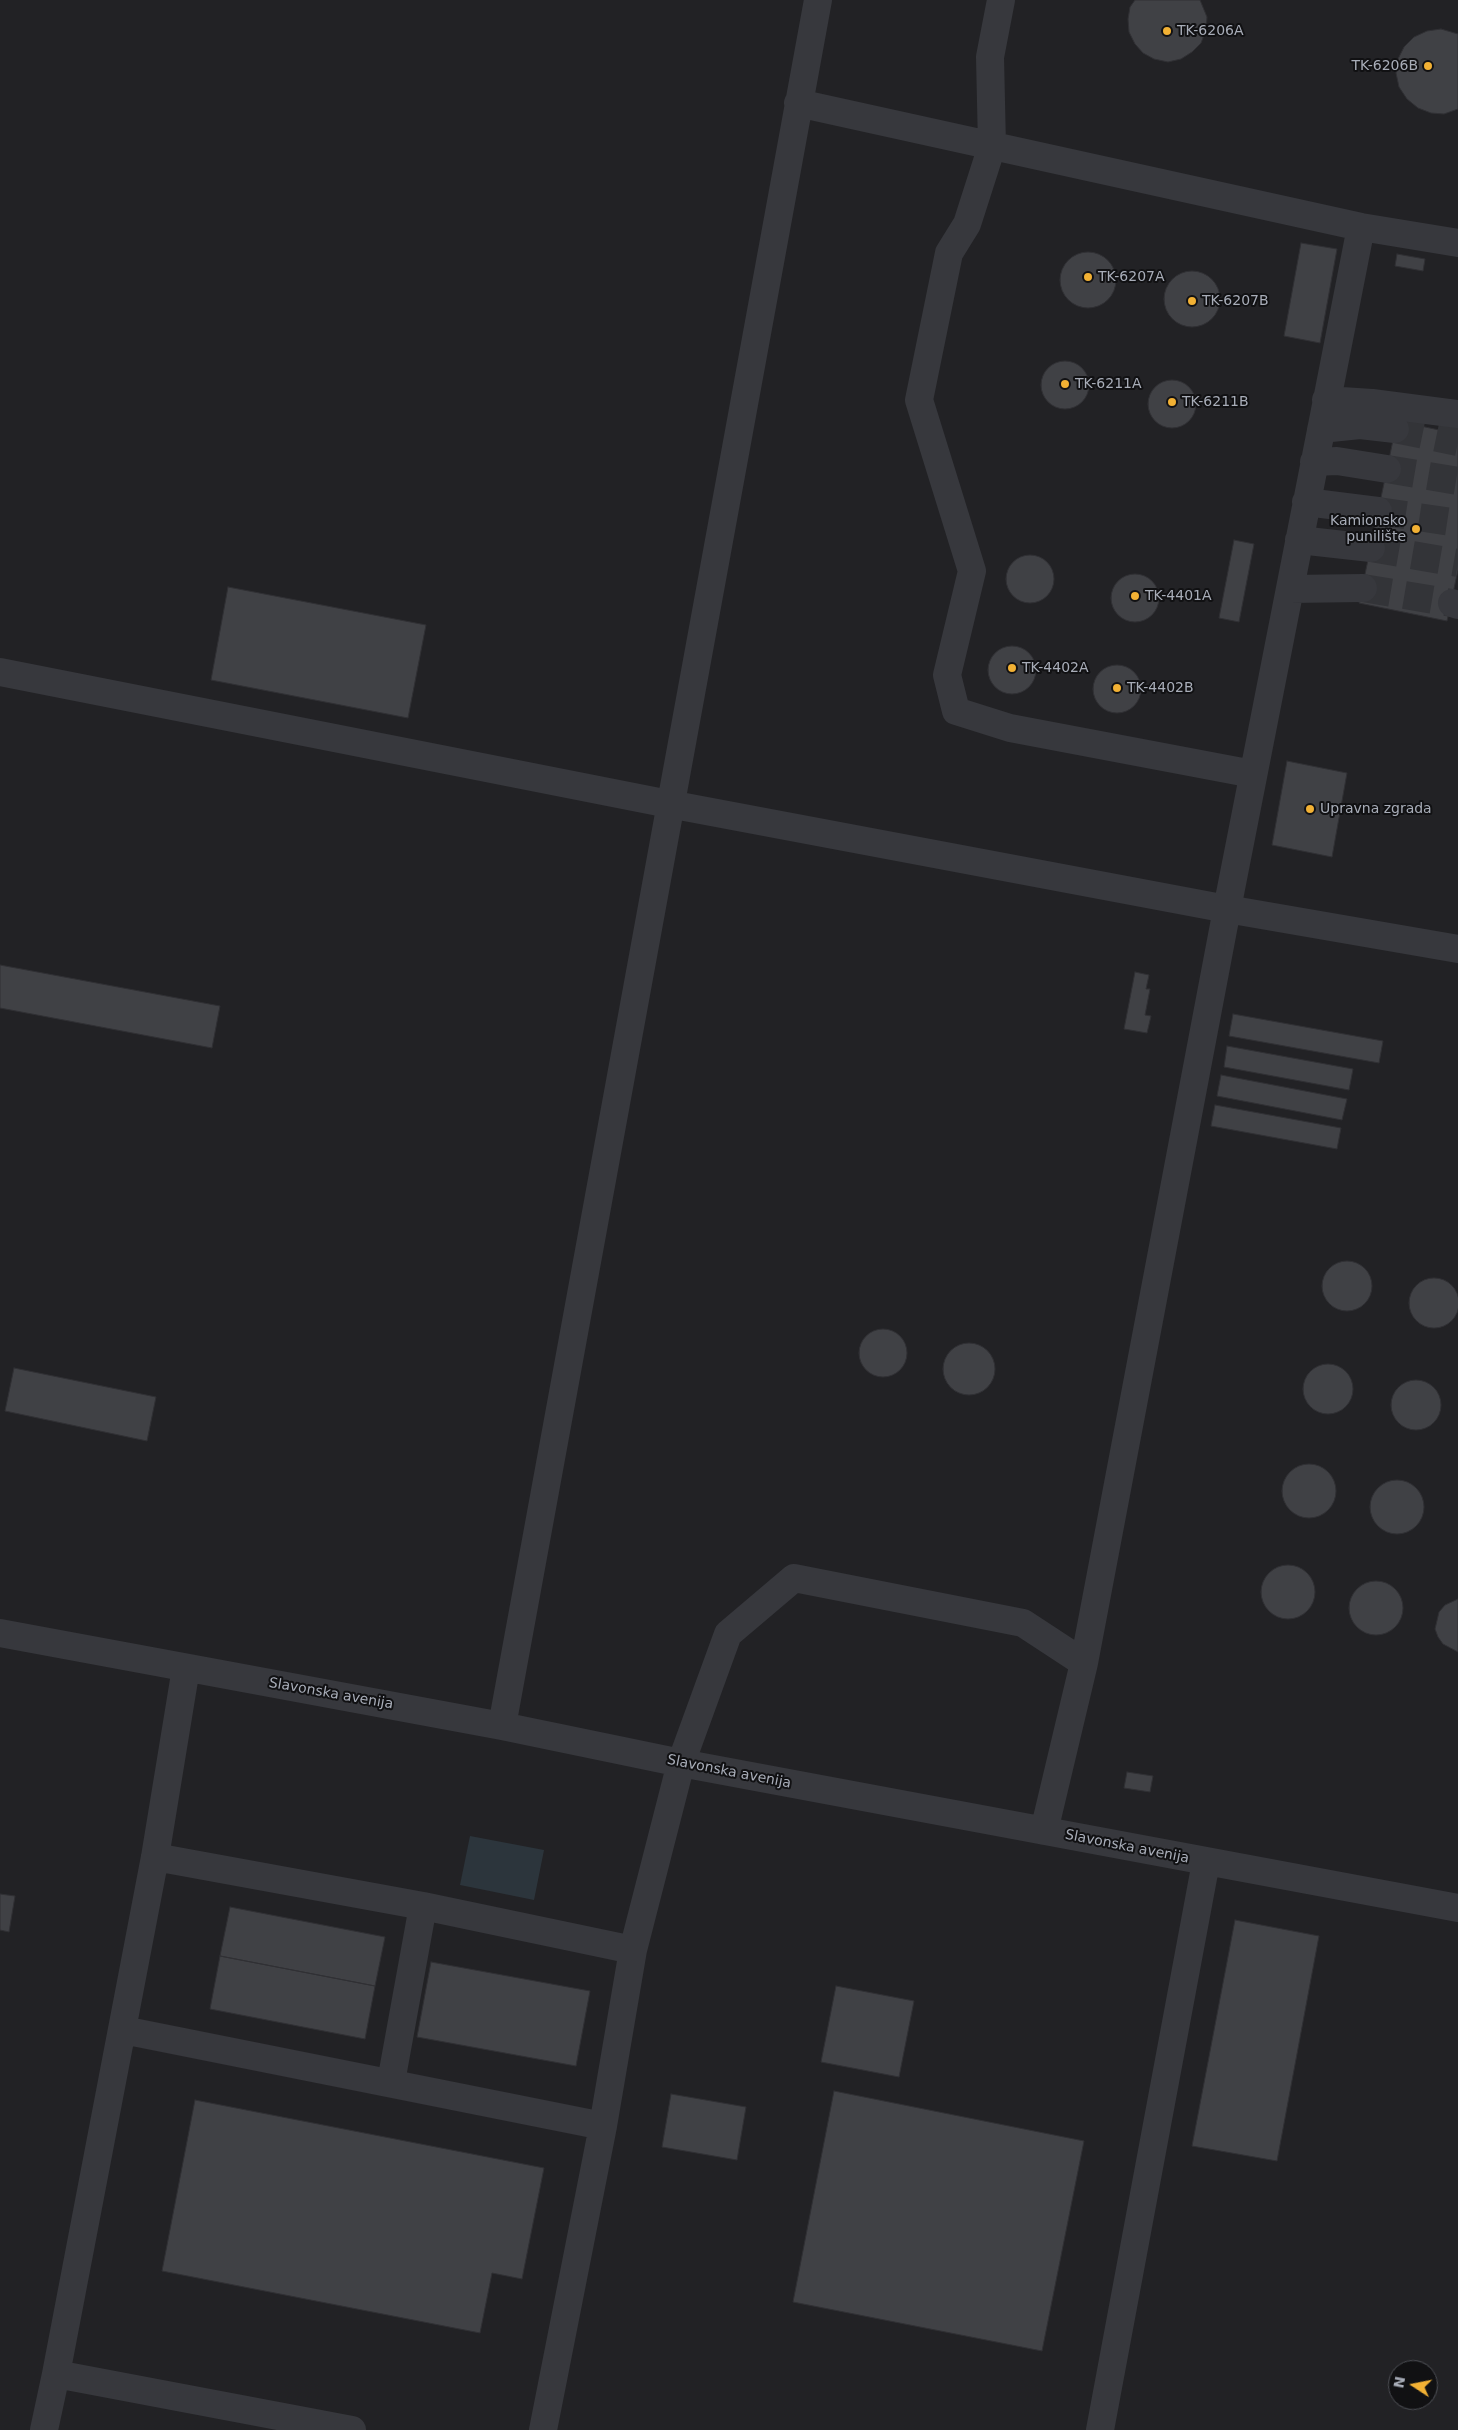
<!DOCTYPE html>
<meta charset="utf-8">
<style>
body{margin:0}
#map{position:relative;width:1458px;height:2430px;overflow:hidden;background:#161618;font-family:"DejaVu Sans",sans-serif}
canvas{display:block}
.north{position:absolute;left:1388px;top:2360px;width:50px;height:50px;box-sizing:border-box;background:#111113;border:1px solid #4d4f55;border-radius:50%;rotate:281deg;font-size:14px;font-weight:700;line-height:20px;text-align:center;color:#a8adb8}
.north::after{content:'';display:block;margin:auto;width:18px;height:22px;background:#f2b134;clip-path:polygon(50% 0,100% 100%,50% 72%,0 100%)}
</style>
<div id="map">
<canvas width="1458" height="2430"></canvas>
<div class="north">N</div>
</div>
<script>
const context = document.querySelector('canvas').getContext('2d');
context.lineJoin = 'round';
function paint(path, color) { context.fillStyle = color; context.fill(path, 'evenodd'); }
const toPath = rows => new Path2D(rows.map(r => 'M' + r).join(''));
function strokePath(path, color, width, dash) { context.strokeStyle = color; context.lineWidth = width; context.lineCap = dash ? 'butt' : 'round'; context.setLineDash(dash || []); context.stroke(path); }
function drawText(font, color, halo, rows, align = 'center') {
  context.font = font + ' "DejaVu Sans",sans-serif'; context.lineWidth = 4; context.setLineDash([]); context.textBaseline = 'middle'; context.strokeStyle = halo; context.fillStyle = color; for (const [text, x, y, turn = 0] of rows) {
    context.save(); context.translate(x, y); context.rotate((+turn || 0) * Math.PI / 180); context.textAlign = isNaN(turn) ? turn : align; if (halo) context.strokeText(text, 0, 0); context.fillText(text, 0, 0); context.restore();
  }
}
const built = toPath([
 [0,0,1458,0,1458,2430,0,2430],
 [1398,2370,1428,2370,1428,2400,1398,2400]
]);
const water = toPath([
 [470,1836,544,1850,534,1900,460,1885]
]);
const building = toPath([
 [1135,0,1200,0,1207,17,1206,30,1201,43,1192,52,1181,59,1168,62,1154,59,1143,53,1135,44,1129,32,1128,19,1130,7,1135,0],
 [1441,29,1458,34,1458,109,1444,114,1431,113,1418,108,1407,99,1399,87,1396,73,1398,59,1404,47,1414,37,1427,31,1441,29],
 [1301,243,1337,249,1320,343,1284,336,1301,243],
 '1060 280a28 28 0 1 1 56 0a28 28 0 1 1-56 0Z',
 [1397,254,1425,259,1423,271,1395,266,1397,254],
 '1164 299a28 28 0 1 1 56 0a28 28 0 1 1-56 0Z',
 '1041 385a24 24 0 1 1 48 0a24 24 0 1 1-48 0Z',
 '1148 404a24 24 0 1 1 48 0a24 24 0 1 1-48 0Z',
 [1397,421,1458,434,1458,570,1447,621,1359,603,1397,421],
 [1234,540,1254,544,1239,622,1219,618,1234,540],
 '1006 579a24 24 0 1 1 48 0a24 24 0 1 1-48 0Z',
 '1111 598a24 24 0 1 1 48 0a24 24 0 1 1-48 0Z',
 [228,587,426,625,408,718,211,680,228,587],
 '988 670a24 24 0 1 1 48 0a24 24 0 1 1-48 0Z',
 '1093 689a24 24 0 1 1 48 0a24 24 0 1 1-48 0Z',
 [1287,761,1347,773,1332,857,1272,845,1287,761],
 [0,965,220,1006,212,1048,0,1008,0,965],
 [1135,972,1149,975,1146,989,1150,989,1145,1015,1151,1016,1147,1033,1124,1029,1135,972],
 [1233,1014,1383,1041,1379,1063,1229,1036,1233,1014],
 [1227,1046,1353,1069,1349,1090,1224,1067,1227,1046],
 [1221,1075,1347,1099,1342,1120,1217,1096,1221,1075],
 [1215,1105,1341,1128,1337,1149,1211,1126,1215,1105],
 '1322 1286a25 25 0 1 1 50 0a25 25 0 1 1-50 0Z',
 '1409 1303a25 25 0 1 1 50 0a25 25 0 1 1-50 0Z',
 '859 1353a24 24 0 1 1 48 0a24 24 0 1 1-48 0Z',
 '943 1369a26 26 0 1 1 52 0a26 26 0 1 1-52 0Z',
 '1303 1389a25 25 0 1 1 50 0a25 25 0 1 1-50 0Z',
 [14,1368,156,1397,147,1441,5,1411,14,1368],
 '1391 1405a25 25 0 1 1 50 0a25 25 0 1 1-50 0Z',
 '1282 1491a27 27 0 1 1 54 0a27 27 0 1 1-54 0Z',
 '1370 1507a27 27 0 1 1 54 0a27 27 0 1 1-54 0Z',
 '1261 1592a27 27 0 1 1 54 0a27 27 0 1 1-54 0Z',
 '1349 1608a27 27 0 1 1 54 0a27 27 0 1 1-54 0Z',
 [1458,1599,1458,1652,1443,1644,1438,1637,1435,1629,1439,1612,1445,1605,1458,1599],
 [1127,1772,1153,1776,1150,1792,1124,1788,1127,1772],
 [0,1894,15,1896,9,1932,0,1930,0,1894],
 [230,1907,385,1937,375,1986,220,1956,230,1907],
 [1235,1920,1319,1936,1277,2161,1192,2146,1235,1920],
 [220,1956,375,1986,365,2039,210,2009,220,1956],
 [431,1962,590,1991,576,2066,417,2037,431,1962],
 [836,1986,914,2001,899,2077,821,2062,836,1986],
 [834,2091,1084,2141,1042,2351,793,2302,834,2091],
 [671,2094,746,2107,737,2160,662,2147,671,2094],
 [195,2100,544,2168,522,2279,492,2273,480,2333,162,2271,195,2100]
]);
const minorTunnel = toPath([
 [1395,429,1458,442],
 [1387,469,1458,481],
 [1378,511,1458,523],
 [1371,548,1458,563],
 [1363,588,1452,603]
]);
const minor = toPath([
 [1001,0,990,57,992,146,967,224,949,253,919,400,972,571,947,675,956,711,1010,728,1253,774],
 [798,103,1361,227,1458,243],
 [1326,400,1372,403,1458,414],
 [1321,429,1360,425,1395,429],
 [1314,462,1337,461,1387,469],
 [1306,502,1378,511],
 [1299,540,1371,548],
 [1290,589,1363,588],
 [1452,603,1458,605],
 [0,672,669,804,1227,909,1458,949],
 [0,1633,502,1726,681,1763,1458,1908],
 [186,1668,155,1857,56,2374,352,2430],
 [502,1726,818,0],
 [1044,1831,1084,1663,1227,909,1361,227],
 [155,1857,423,1906,633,1950],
 [123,2030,603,2126],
 [391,2082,423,1906],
 [44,2430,56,2374],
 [543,2430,603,2126,633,1950,681,1763,728,1634,794,1578,1023,1623,1084,1663],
 [1100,2430,1206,1862]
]);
const markers = [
 [1167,31,5,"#f2b134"],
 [1428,66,5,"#f2b134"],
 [1088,277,5,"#f2b134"],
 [1192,301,5,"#f2b134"],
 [1065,384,5,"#f2b134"],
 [1172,402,5,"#f2b134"],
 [1416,529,5,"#f2b134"],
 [1135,596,5,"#f2b134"],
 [1012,668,5,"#f2b134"],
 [1117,688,5,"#f2b134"],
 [1310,809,5,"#f2b134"]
];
const poiNames = [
 ["TK-6206A",1177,31],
 ["TK-6206B",1418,66,"right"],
 ["TK-6207A",1098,277],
 ["TK-6207B",1202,301],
 ["TK-6211A",1075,384],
 ["TK-6211B",1182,402],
 ["Kamionsko",1406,521,"right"],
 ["punilište",1406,537,"right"],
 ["TK-4401A",1145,596],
 ["TK-4402A",1022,668],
 ["TK-4402B",1127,688],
 ["Upravna zgrada",1320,809]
];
const streetNames = [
 ["Slavonska avenija",331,1694,10],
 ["Slavonska avenija",729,1772,11],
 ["Slavonska avenija",1127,1847,11]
];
paint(built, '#222225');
paint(water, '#2c353c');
paint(building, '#404145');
strokePath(building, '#303034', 1);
strokePath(minorTunnel, '#333438', 28, [28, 14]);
strokePath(minor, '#37383d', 28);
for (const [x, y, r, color] of markers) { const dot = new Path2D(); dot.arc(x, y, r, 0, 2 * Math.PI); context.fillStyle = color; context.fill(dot); strokePath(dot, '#111113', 2); }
drawText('14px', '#a8adb8', '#111113', poiNames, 'left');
drawText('14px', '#a8adb8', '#111113', streetNames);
</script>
